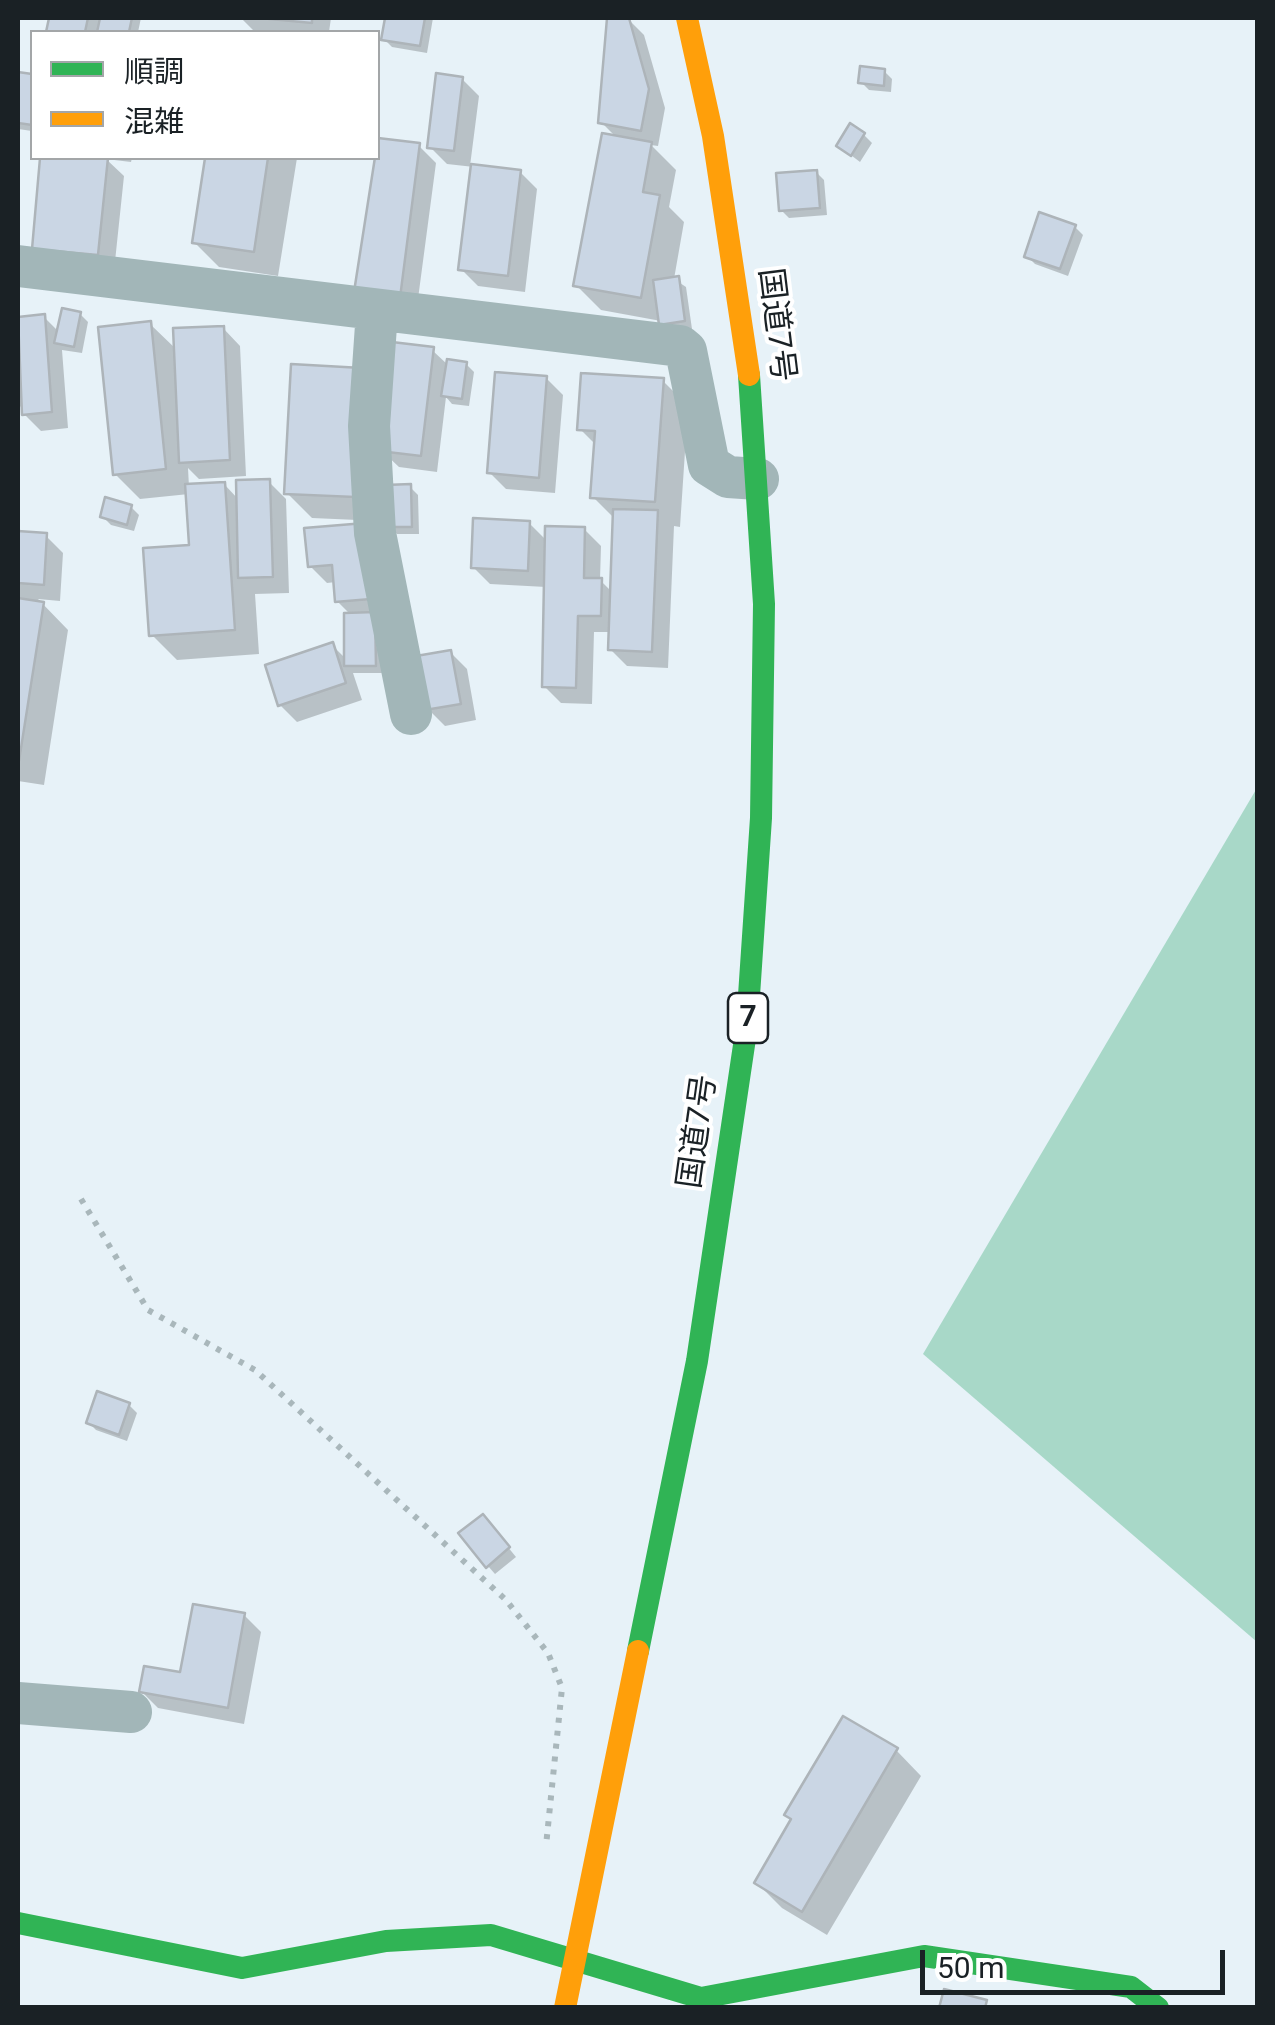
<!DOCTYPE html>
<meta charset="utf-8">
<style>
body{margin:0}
#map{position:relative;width:1275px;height:2025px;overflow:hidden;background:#e7f2f8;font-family:Roboto,"Noto Sans JP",sans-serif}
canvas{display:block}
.frame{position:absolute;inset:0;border:20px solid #1a2125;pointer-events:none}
.legend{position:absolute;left:30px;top:30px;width:350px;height:130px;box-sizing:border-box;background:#fff;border:2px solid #a3a6a8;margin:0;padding:12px 18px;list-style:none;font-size:30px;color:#1a2125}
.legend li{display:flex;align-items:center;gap:20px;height:50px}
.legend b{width:50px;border:2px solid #a3a6a8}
.scale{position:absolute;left:920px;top:1950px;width:305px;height:45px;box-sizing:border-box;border:5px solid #1a2125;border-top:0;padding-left:12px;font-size:30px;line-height:35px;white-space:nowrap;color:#1a2125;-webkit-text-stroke:8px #fff;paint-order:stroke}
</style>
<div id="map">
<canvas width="1275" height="2025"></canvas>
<div class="frame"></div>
<ul class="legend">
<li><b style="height:12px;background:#30b455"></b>順調</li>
<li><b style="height:12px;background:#ff9f0a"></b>混雑</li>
</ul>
<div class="scale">50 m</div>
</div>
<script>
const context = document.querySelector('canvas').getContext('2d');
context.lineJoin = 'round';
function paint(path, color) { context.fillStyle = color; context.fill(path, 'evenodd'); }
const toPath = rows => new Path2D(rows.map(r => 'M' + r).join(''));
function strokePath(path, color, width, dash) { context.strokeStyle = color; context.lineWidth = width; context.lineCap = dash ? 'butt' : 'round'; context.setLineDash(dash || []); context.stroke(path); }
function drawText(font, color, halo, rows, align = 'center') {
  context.font = font + ' Roboto,"Noto Sans JP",sans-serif'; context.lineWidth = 8; context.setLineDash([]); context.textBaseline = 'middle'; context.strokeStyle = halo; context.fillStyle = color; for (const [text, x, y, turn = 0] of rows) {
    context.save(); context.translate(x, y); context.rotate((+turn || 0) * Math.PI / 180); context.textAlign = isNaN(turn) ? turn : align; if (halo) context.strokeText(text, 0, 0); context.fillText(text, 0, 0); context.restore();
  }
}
const forest = toPath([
 [1257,788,1257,1642,923,1354]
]);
const shadow = toPath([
 [52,18,141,18,138,32,49,32],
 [241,18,331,18,329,32,254,31],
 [388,18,433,18,427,53,392,47,384,39],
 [627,18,644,35,665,108,658,146,651,145,676,170,669,207,684,222,674,279,686,287,692,329,670,332,661,321,601,310,576,285,617,138,601,122,610,19],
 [884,71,892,79,891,92,869,90,861,82],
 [18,74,32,76,32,131,18,129],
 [462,79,479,96,470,166,520,172,537,189,525,292,478,286,461,269,474,167,447,164,430,147],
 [864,135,872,143,860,162,839,146],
 [378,141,419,146,436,163,416,314,357,291],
 [42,158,132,158,131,162,106,159,124,176,114,271,34,248],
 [207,158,297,158,278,276,219,267,194,242],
 [816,172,824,180,827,215,789,218,781,210],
 [1075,227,1083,235,1068,276,1035,264,1027,256],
 [80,314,88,322,82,353,62,350,68,428,41,431,24,414,24,406,18,407,18,319,44,317,59,332],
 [150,324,177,350,223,328,240,346,246,476,199,479,188,468,189,487,224,484,239,500,269,482,286,499,289,593,255,594,259,654,177,660,152,635,192,547,189,494,140,499,115,474],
 [432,350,448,365,466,364,474,372,469,406,452,404,446,397,437,472,399,467,383,452,380,521,312,518,287,493,361,370],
 [546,378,563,395,555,493,506,489,489,472],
 [663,381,688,406,680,527,674,526,668,668,627,666,610,649,611,632,594,632,592,704,561,703,544,686,546,587,490,584,473,567,529,523,547,541,584,529,601,546,600,580,612,592,615,519,593,497,596,445,580,429],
 [410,487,418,495,419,534,397,534,389,526],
 [131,507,139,515,134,531,111,525,103,517],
 [364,525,383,673,353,673,362,700,297,722,280,705,332,645,347,660,351,615,337,601,336,582,327,583,310,566],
 [18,534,46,536,63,553,60,601,38,599,68,630,44,785,18,781],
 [450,652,467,669,476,720,445,726,428,709],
 [129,1405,137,1413,127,1441,96,1430,88,1422],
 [490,1525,516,1557,495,1574,488,1566],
 [244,1615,261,1632,244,1724,158,1708,141,1691,182,1675],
 [896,1750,921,1776,827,1935,782,1908,757,1883]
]);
const building = toPath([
 [49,18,88,18,85,32,46,32,49,18],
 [100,18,132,18,129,32,97,32,100,18],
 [259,18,312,18,312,23,259,18],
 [385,18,425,18,420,46,381,40,385,18],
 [607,18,629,18,649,89,641,131,598,123,607,18],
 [860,66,885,69,884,86,858,83,860,66],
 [18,72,32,74,32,125,18,123,18,72],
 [436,73,463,77,454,151,427,148,436,73],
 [850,123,865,133,851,156,836,146,850,123],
 [602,133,652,142,643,192,660,195,641,298,573,286,602,133],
 [378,138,420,143,400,298,354,292,378,138],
 [40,158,108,158,98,255,32,249,40,158],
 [205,158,268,158,254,252,192,243,205,158],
 [471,164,521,170,508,276,458,270,471,164],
 [817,170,820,208,779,211,776,173,817,170],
 [1039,212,1076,225,1060,269,1024,257,1039,212],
 [679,276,685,321,659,325,653,280,679,276],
 [62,308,81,312,74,347,54,343,62,308],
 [45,314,52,412,22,415,18,317,45,314],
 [151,321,166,469,113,475,98,327,151,321],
 [224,326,230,460,179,463,173,328,224,326],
 [392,342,434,347,421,456,379,451,392,342],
 [447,359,467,362,462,399,441,396,447,359],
 [291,364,362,368,355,497,284,494,291,364],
 [495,372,547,376,539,478,487,473,495,372],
 [581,373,664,378,655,502,590,498,595,431,577,430,581,373],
 [270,479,273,577,238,578,236,480,270,479],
 [225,482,235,630,149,636,143,548,189,545,185,484,225,482],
 [411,484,412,527,386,527,385,485,411,484],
 [105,497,132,505,127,525,100,517,105,497],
 [613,509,658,510,652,652,608,650,613,509],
 [473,518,530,521,528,571,471,568,473,518],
 [365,523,371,599,335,602,332,565,308,567,304,528,365,523],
 [545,526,585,527,584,578,602,578,601,616,578,616,576,688,542,687,545,526],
 [18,531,47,533,44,585,18,583,18,531],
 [18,598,44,602,19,761,18,761,18,598],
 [375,612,376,666,344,666,344,613,375,612],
 [333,642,346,683,278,706,265,665,333,642],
 [451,650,461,704,425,710,416,656,451,650],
 [97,1391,130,1403,119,1435,86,1423,97,1391],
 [483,1514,510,1547,486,1568,458,1533,483,1514],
 [193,1604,245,1613,228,1708,139,1692,144,1666,180,1672,193,1604],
 [843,1716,898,1748,802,1912,754,1883,791,1819,784,1815,843,1716],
 [944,1989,987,2000,985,2008,939,2008,944,1989]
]);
const path = toPath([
 [81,1199,148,1310,255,1370,506,1600,548,1653,562,1688,546,1846]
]);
const street = toPath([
 [18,266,680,346,686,351,709,465,728,477,758,479],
 [377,311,369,426,375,533,411,714],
 [18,1703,131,1712]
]);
const fast = toPath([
 [638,1651,697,1361,747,1025,761,818,764,604,749,375],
 [18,1923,242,1968,386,1941,491,1935,701,1998,924,1956,1131,1987,1158,2008]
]);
const slow = toPath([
 [687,18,713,136,749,375],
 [565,2008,638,1651]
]);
const shields = [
 [748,1018,40]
];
const shieldNames = [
 ["7",748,1018]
];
const streetNames = [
 ["国道7号",775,325,83],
 ["国道7号",699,1132,-82]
];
paint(forest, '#a8d8c8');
paint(shadow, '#0003');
paint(building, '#cad6e4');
strokePath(building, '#adb4b9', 2.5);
strokePath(path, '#a9b7bb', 6, [5, 8]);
strokePath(street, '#a2b6b8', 42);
strokePath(fast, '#30b455', 22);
strokePath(slow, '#ff9f0a', 22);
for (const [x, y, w] of shields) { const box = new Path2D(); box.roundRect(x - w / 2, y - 25, w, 50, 8); context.fillStyle = '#fff'; context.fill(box); strokePath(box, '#1a2125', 2.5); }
drawText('bold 30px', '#1a2125', null, shieldNames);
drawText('32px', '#1a2125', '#fff', streetNames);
</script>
